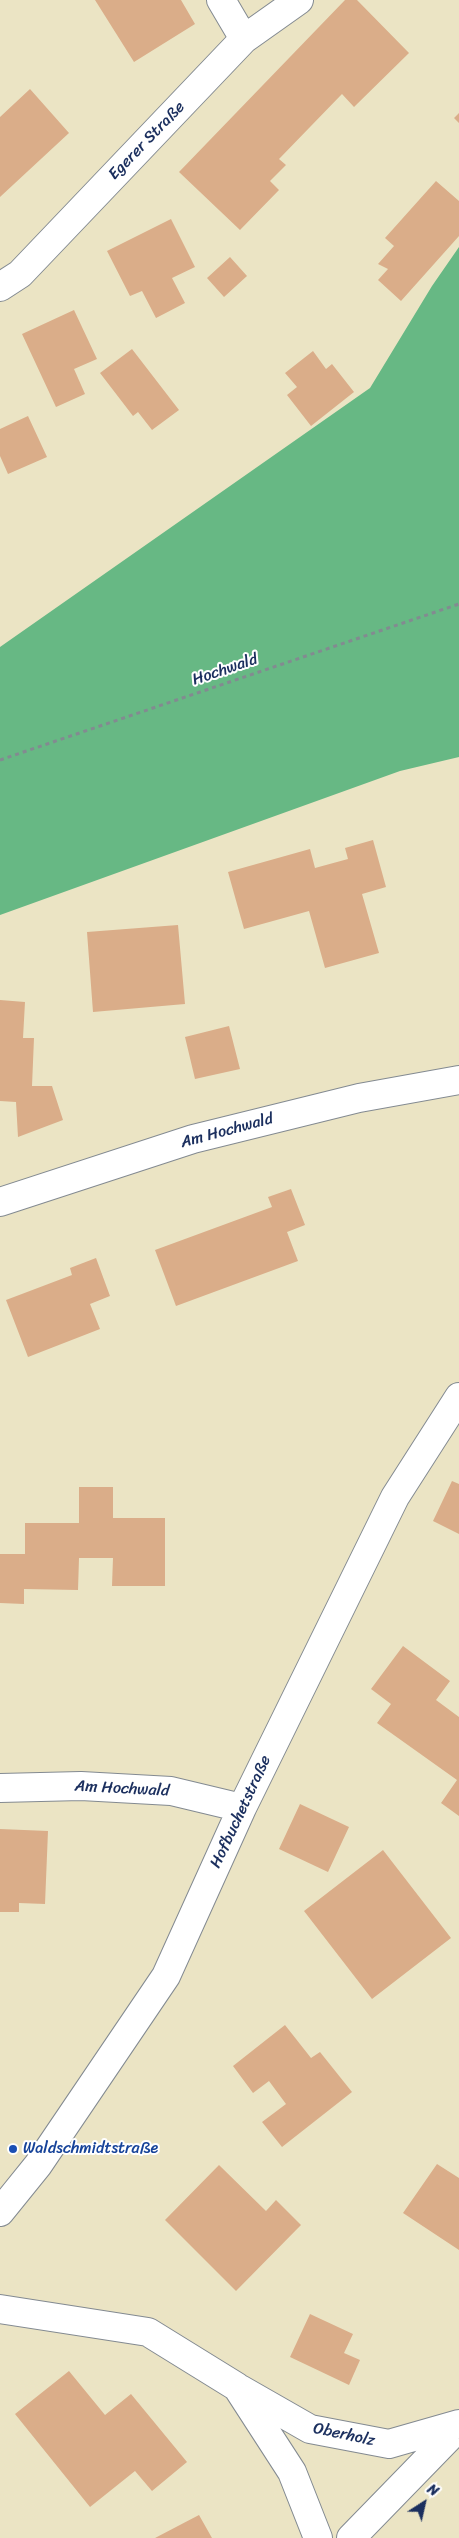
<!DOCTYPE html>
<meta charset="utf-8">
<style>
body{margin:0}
#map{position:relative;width:459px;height:2538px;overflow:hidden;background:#ebe4c4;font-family:Sriracha,sans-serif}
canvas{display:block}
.north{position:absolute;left:399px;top:2478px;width:50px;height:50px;-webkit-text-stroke:4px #fff;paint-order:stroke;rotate:35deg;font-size:14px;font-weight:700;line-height:20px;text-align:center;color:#1b2f5e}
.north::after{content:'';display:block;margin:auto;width:18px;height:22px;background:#1b2f5e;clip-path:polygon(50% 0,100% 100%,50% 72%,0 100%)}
</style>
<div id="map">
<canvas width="459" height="2538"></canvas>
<div class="north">N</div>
</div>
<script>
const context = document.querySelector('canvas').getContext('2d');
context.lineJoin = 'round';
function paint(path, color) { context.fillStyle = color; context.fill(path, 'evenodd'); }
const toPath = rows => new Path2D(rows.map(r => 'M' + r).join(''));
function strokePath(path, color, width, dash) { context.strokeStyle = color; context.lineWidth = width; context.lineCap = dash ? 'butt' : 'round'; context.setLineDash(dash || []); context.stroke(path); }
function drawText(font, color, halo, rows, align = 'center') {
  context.font = font + ' Sriracha,sans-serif'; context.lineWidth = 4; context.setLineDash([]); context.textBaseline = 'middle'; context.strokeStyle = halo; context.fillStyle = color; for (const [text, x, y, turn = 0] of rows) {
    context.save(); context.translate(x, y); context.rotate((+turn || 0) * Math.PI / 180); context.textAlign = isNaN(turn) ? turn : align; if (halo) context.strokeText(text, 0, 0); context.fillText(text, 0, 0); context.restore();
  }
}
const forest = toPath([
 [459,247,459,757,400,771,0,915,0,647,370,388,432,286]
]);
const building = toPath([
 [95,0,181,0,195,24,134,62],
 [345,0,357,0,409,53,354,107,342,94,279,159,286,165,270,181,279,190,240,230,179,172],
 [30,89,69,133,0,197,0,117],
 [459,113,459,123,454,118],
 [436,181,459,201,459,236,401,301,378,280,388,269,378,264,394,246,385,238],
 [171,219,195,267,172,278,185,303,156,318,142,291,130,296,107,251],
 [230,257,247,276,224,297,207,278],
 [74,310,97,359,74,369,85,394,56,407,22,334],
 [132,349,179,410,152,430,138,412,133,416,100,373],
 [313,351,326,369,332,364,354,392,311,426,287,395,297,387,285,373],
 [28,416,47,457,8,474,0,456,0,429],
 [373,840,386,887,362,894,379,953,325,968,309,911,244,929,228,872,310,849,315,868,348,859,345,848],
 [178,925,185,1004,93,1012,87,932],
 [0,1000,25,1002,23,1038,34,1038,32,1086,52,1086,63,1120,18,1137,16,1102,0,1101],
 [229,1026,240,1069,195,1079,185,1037],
 [291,1189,305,1225,287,1232,298,1261,176,1306,155,1250,272,1207,268,1197],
 [96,1258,110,1296,90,1304,100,1329,28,1357,6,1300,72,1275,70,1268],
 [452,1481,459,1484,459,1534,433,1521],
 [79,1487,113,1487,113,1518,165,1518,165,1586,112,1586,113,1558,79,1558,78,1590,24,1589,24,1604,0,1603,0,1554,25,1554,25,1523,79,1523],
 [403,1646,450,1681,436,1700,459,1717,459,1816,441,1803,457,1780,377,1723,391,1704,371,1689],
 [300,1804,349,1827,328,1872,279,1849],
 [0,1829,48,1831,45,1904,19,1903,19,1912,0,1912],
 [383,1850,451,1938,372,1999,304,1911],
 [285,2025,311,2058,320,2052,352,2092,282,2147,262,2122,286,2104,269,2081,253,2093,233,2066],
 [437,2164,459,2178,459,2250,403,2213],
 [219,2165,266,2211,276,2200,301,2225,236,2291,165,2220],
 [310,2314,353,2334,344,2353,360,2360,349,2385,290,2357],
 [69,2371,105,2415,131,2394,187,2462,152,2491,135,2471,90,2507,15,2414],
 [199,2515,212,2538,155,2538]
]);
const path = toPath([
 [0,760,459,604]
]);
const minor = toPath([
 [221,0,244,39],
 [0,287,20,274,244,39,299,0],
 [0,1202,193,1139,359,1098,459,1080],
 [0,1788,81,1786,171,1791,242,1808],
 [0,2212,38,2165,166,1976,242,1808,395,1497,459,1397],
 [0,2309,148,2332,237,2387,292,2472,318,2538],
 [240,2389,310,2429,389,2444,459,2424],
 [351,2538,459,2427]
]);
const markers = [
 [13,2149,5,"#1a4fb4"]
];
const streetNames = [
 ["Egerer Straße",147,141,-46],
 ["Hochwald",225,670,-19],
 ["Am Hochwald",227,1131,-15],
 ["Am Hochwald",122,1789,3],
 ["Hofbuchetstraße",241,1812,-65],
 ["Oberholz",344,2435,12]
];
const transitNames = [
 ["Waldschmidtstraße",23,2149]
];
paint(forest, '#67b884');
paint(building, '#daad89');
strokePath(minor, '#838a91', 30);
strokePath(path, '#838a91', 3, [4, 4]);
strokePath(minor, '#fff', 28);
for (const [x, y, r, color] of markers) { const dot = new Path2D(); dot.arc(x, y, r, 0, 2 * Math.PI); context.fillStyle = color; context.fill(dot); strokePath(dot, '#fff', 2); }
drawText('16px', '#1b2f5e', '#fff', streetNames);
drawText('16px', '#164399', '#fff', transitNames, 'left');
</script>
